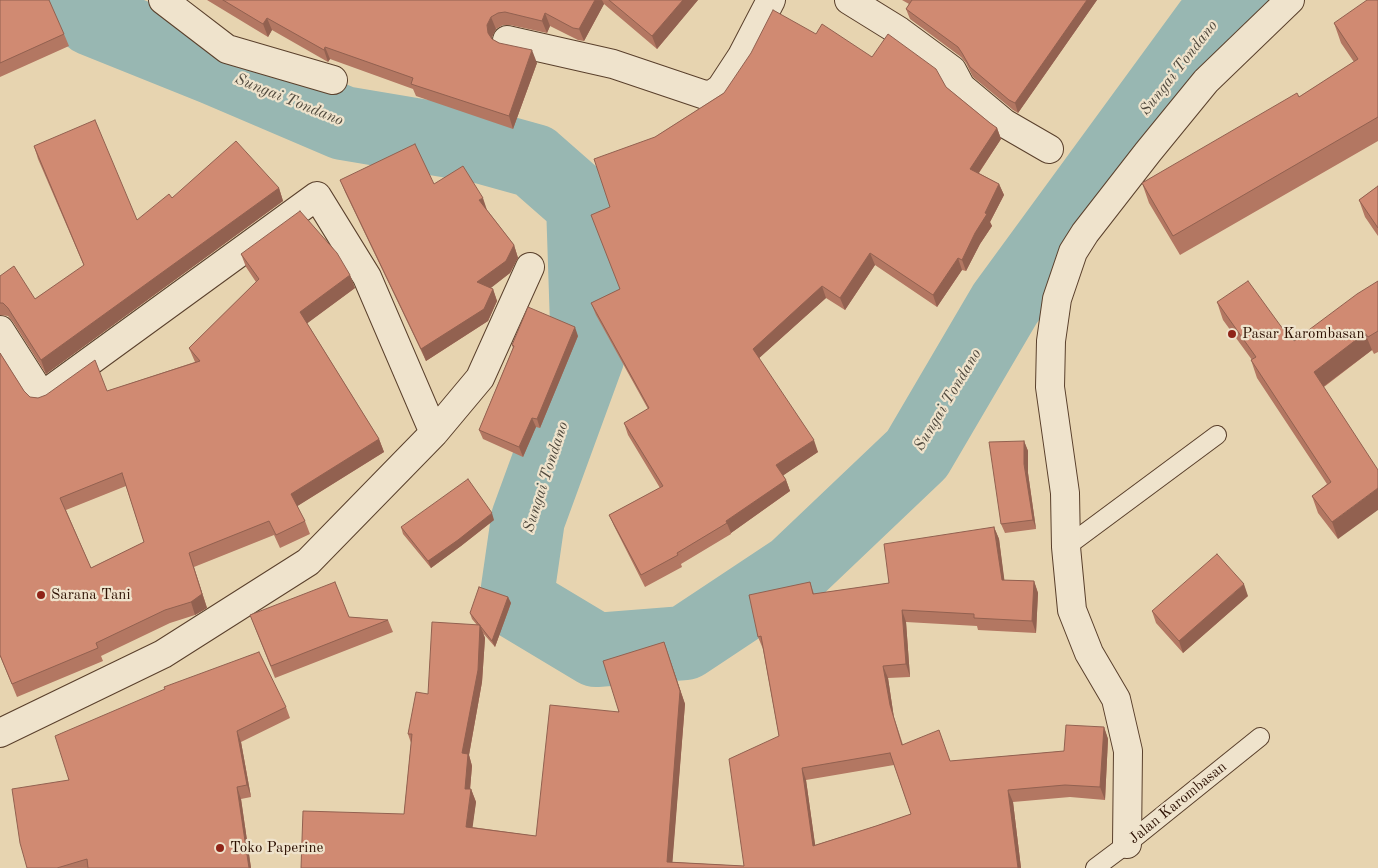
<!DOCTYPE html>
<style>
body{margin:0}
canvas{display:block;background:#e7d4b0}
</style>
<canvas width="1378" height="868"></canvas>
<script>
const context = document.querySelector('canvas').getContext('2d');
context.lineJoin = 'round';
const toPath = rows => new Path2D(rows.map(r => 'M' + r).join(''));
function strokePath(path, color, width, dash) { context.strokeStyle = color; context.lineWidth = width; context.lineCap = dash ? 'butt' : 'round'; context.setLineDash(dash || []); context.stroke(path); }
function paint(path, color) { context.fillStyle = color; context.fill(path, 'evenodd'); }
function drawText(font, color, halo, rows, align = 'center') {
  context.font = font + ' "Old Standard TT",serif'; context.lineWidth = 4.5; context.setLineDash([]); context.textBaseline = 'middle'; context.strokeStyle = halo; context.fillStyle = color; for (const [text, x, y, turn = 0] of rows) {
    context.save(); context.translate(x, y); context.rotate((+turn || 0) * Math.PI / 180); context.textAlign = isNaN(turn) ? turn : align; if (halo) context.strokeText(text, 0, 0); context.fillText(text, 0, 0); context.restore();
  }
}
const river = toPath([
 [72,0,92,19,214,68,343,123,480,146,534,161,583,204,588,355,528,519,516,602,596,650,685,643,795,570,917,454,1005,304,1209,25,1238,0]
]);
const lane = toPath([
 [1066,547,1217,435],
 [1095,868,1127,844,1260,737]
]);
const street = toPath([
 [163,0,227,49,333,80],
 [849,0,899,31,952,70,961,87,1004,123,1049,149],
 [507,40,613,64,705,95,713,94,721,88,742,56,771,0],
 [0,330,42,396,317,196,367,277,434,433,308,562,163,654,0,733],
 [434,433,480,378,530,267],
 [1127,844,1128,751,1116,699,1089,653,1072,610,1066,547,1065,493,1050,387,1051,341,1057,299,1073,252,1085,233,1148,152,1206,81,1290,0]
]);
const wall = toPath([
 [0,0,64,34,69,46,0,77],
 [207,0,698,0,657,49,604,4,584,41,578,40,550,26,547,33,510,25,503,25,496,29,492,37,492,39,537,63,513,129,416,96,413,89,330,59,328,62,272,30,268,37],
 [902,0,1097,0,1018,113,1013,110,973,77,966,63,961,57,910,19,906,9,909,4],
 [1378,0,1378,141,1180,255,1149,203,1142,183,1299,97,1354,62,1341,43,1334,23],
 [816,34,946,87,990,123,997,128,1001,139,979,173,999,184,1004,195,990,222,992,226,980,244,966,271,962,270,937,307,875,265,845,310,826,298,759,358,818,452,783,475,786,480,790,491,731,533,731,534,681,564,682,567,645,587,614,526,609,515,660,488,628,435,624,423,648,409,596,315,591,303,620,289,610,207,655,137],
 [34,146,137,220,172,198,279,188,283,201,46,374,13,322,8,316,0,315,0,276,35,299,84,266,38,159],
 [340,180,434,184,487,210,514,245,518,258,510,273,490,288,493,289,497,301,488,321,426,361,345,192],
 [1378,186,1378,236,1365,217,1359,200],
 [241,254,350,275,355,288,307,323,379,439,384,452,297,506,305,521,310,534,280,548,274,535,194,567,207,608,195,615,170,623,101,656,103,661,17,697,0,656,0,353,24,391,30,397,38,398,107,391,195,362,189,348,256,282,246,267],
 [126,486,144,542,91,568,66,510],
 [1378,281,1378,352,1374,354,1372,350,1324,387,1338,539,1318,513,1312,496,1327,484,1257,378,1251,360,1252,360,1223,320,1217,302,1288,336,1294,341],
 [578,336,540,428,536,427,523,457,483,439,479,430,513,348,512,345],
 [1024,441,1028,451,1028,473,1036,529,1005,533,1001,524],
 [494,520,461,546,431,568,403,534,401,527],
 [994,527,999,539,1004,580,1034,581,1038,593,1036,633,978,630,977,626,906,622,910,677,888,678,894,718,903,745,950,761,1064,751,1104,727,1108,739,1105,800,1070,797,1013,802,1021,868,301,868,404,814,411,743,408,734,428,694,477,625,472,619,470,613,508,597,511,603,495,647,483,633,485,638,482,682,469,755,472,766,470,789,471,789,476,802,472,827,536,836,664,642,685,704,672,862,744,866,779,736,763,649,758,637,810,582,814,594,889,583],
 [894,765,911,814,876,826,815,845,806,780],
 [1248,596,1183,653,1156,623,1152,611],
 [250,615,349,617,388,620,393,632,275,678],
 [286,707,290,718,241,742,251,797,241,799,251,868,27,868,69,780]
]);
const shadedWall = toPath([
 [595,0,602,0,604,4,584,41,579,29],
 [683,0,698,0,657,49,652,36],
 [1087,0,1097,0,1018,113,1015,103],
 [545,13,550,26,547,33,542,21],
 [491,17,496,29,492,37,492,45,488,33,487,25],
 [267,18,272,30,268,37,263,24],
 [325,47,330,59,328,62,324,50],
 [532,50,537,63,513,129,509,116],
 [997,128,1001,139,974,180,970,169],
 [999,184,1004,195,990,222,992,226,980,244,966,271,962,260],
 [279,188,283,201,46,374,41,360],
 [483,198,487,210,484,212,479,200],
 [514,245,518,258,510,273,482,295,477,282],
 [870,253,875,265,845,310,840,298],
 [958,258,962,270,937,307,933,295],
 [350,275,355,288,305,325,300,312],
 [822,286,826,298,757,360,753,349],
 [493,289,497,301,488,321,426,361,421,349],
 [575,327,578,336,540,428,537,419],
 [1365,333,1372,350,1320,389,1314,372],
 [532,418,536,427,523,457,519,447],
 [379,439,384,452,296,507,291,494],
 [814,440,818,452,781,477,776,465],
 [1024,441,1028,451,1028,473,1036,529,1033,520,1024,464],
 [786,480,790,491,731,533,726,521],
 [1378,488,1378,510,1338,539,1332,522],
 [492,513,494,520,461,546,431,568,428,561],
 [994,527,999,539,1006,592,1002,580],
 [189,553,207,608,195,615,191,602],
 [1034,581,1038,593,1036,633,1032,621],
 [1244,584,1248,596,1183,653,1179,641],
 [508,597,511,603,495,647,492,641],
 [902,610,906,622,910,677,906,664],
 [480,625,485,638,482,682,469,755,472,766,469,801,465,789,462,753],
 [664,642,685,704,672,868,667,862],
 [883,666,888,678,894,718,907,757,890,705],
 [1104,727,1108,739,1105,800,1100,787],
 [237,731,241,742,251,797,247,785],
 [802,768,806,780,817,858,813,846],
 [237,787,241,799,251,868,249,868],
 [471,789,476,802,471,839,466,827],
 [1008,790,1013,802,1021,868,1018,868]
]);
const building = toPath([
 [0,0,49,0,64,34,0,63,0,0],
 [223,0,595,0,579,29,573,28,545,13,542,21,505,12,498,13,491,17,487,25,488,33,492,39,499,43,532,50,509,116,411,84,413,78,325,47,324,50,267,18,263,24,223,0],
 [609,0,683,0,652,36,609,0],
 [912,0,1087,0,1015,103,1009,100,970,67,962,53,958,47,906,9,912,0],
 [1367,0,1378,0,1378,117,1173,236,1142,183,1297,93,1299,97,1358,59,1334,23,1367,0],
 [773,10,816,34,822,24,872,57,888,34,936,69,946,87,990,123,997,128,970,169,999,184,985,213,987,214,975,233,962,260,958,258,933,295,870,253,840,298,822,286,753,349,814,440,776,465,786,480,726,521,727,523,677,553,678,555,641,575,609,515,663,486,624,423,649,408,591,303,620,289,591,215,610,207,594,159,655,137,724,93,751,53,773,10],
 [95,120,137,220,169,194,172,198,236,141,279,188,41,360,8,308,3,303,0,303,0,276,14,266,35,299,84,265,34,146,95,120],
 [415,144,434,184,463,166,483,198,479,200,514,245,506,261,477,282,493,289,484,309,421,349,340,180,415,144],
 [1378,186,1378,228,1359,200,1378,186],
 [300,211,337,253,350,275,300,312,379,439,291,494,305,521,276,535,269,521,189,553,202,594,191,602,165,610,96,643,98,648,12,684,0,655,0,353,24,391,30,397,38,398,46,395,95,360,107,391,200,361,189,348,259,279,241,254,300,211],
 [122,473,144,542,91,568,60,498,122,473],
 [1248,281,1288,336,1290,335,1294,341,1357,294,1378,281,1378,331,1368,337,1365,333,1314,372,1378,470,1378,488,1332,522,1312,496,1331,482,1251,360,1256,357,1217,302,1248,281],
 [528,307,575,327,537,419,532,418,519,447,479,430,514,346,512,345,528,307],
 [1024,441,1024,464,1033,520,1001,524,989,442,1024,441],
 [468,479,492,513,458,540,428,561,401,527,468,479],
 [994,527,1002,580,1034,581,1032,621,974,618,974,614,902,610,906,664,883,666,890,705,902,745,939,730,950,761,1064,751,1066,725,1104,727,1100,787,1065,785,1008,790,1018,868,301,868,303,811,404,814,412,734,408,734,416,692,428,694,432,622,480,625,478,670,462,753,468,754,465,789,471,789,466,827,536,836,550,705,619,712,603,661,664,642,680,691,667,862,744,866,729,759,779,736,761,636,758,637,749,595,810,582,813,594,889,583,884,544,994,527],
 [890,753,911,814,876,826,813,846,802,768,890,753],
 [1217,554,1244,584,1179,641,1152,611,1217,554],
 [335,582,349,617,388,620,271,666,250,615,335,582],
 [479,587,508,597,492,641,470,613,479,587],
 [259,652,286,707,237,731,247,785,237,787,249,868,88,868,87,859,57,868,27,868,20,843,12,789,69,780,55,736,165,689,164,687,259,652]
]);
const markers = [
 [1232,334,5,"#8f2418"],
 [41,595,5,"#8f2418"],
 [220,848,5,"#8f2418"]
];
const poiNames = [
 ["Pasar Karombasan",1242,334],
 ["Sarana Tani",51,595],
 ["Toko Paperine",230,848]
];
const streetNames = [
 ["Jalan Karombasan",1178,803,-39]
];
const waterNames = [
 ["Sungai Tondano",1179,68,-52],
 ["Sungai Tondano",289,100,22],
 ["Sungai Tondano",948,400,-59],
 ["Sungai Tondano",546,477,-72]
];
strokePath(river, '#98b7b2', 74);
strokePath(lane, '#5a402c', 20);
strokePath(street, '#5a402c', 30);
strokePath(lane, '#efe3cc', 18);
strokePath(street, '#efe3cc', 28);
paint(wall, '#b37762');
paint(shadedWall, '#926150');
paint(building, '#d08a72');
strokePath(building, '#926150', 1);
for (const [x, y, r, color] of markers) { const dot = new Path2D(); dot.arc(x, y, r, 0, 2 * Math.PI); context.fillStyle = color; context.fill(dot); strokePath(dot, '#efe3cc', 2); }
drawText('15px', '#2b0f00', '#efe3cc', poiNames, 'left');
drawText('15px', '#2b0f00', '#efe3cc', streetNames);
drawText('italic 16px', '#514a3e', '#efe3cc', waterNames);
</script>
